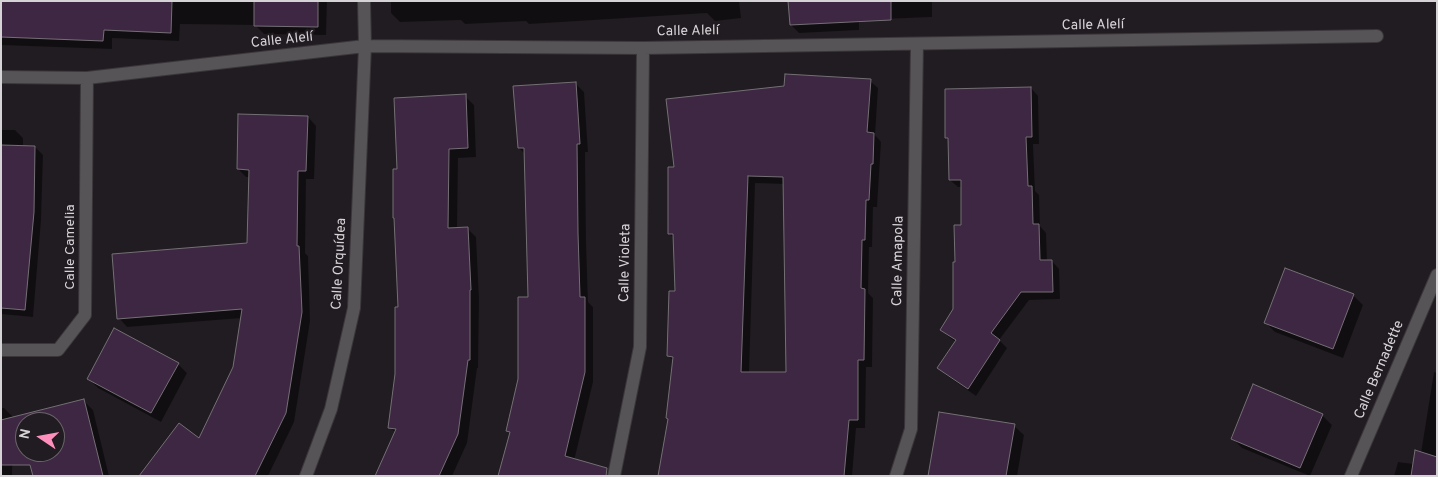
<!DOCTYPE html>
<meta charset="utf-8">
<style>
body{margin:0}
#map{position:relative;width:1438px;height:477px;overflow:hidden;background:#211c21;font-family:Overpass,sans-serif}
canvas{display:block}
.frame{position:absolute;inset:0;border:2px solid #d6d3d7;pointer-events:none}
.north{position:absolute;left:15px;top:412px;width:50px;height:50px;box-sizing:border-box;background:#211c21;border:1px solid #69656a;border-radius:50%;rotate:282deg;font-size:14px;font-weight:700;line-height:20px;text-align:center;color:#d6d3d7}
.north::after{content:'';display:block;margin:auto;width:18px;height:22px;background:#fe8ebc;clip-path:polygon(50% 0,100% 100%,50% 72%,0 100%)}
</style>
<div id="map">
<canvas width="1438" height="477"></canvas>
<div class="frame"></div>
<div class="north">N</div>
</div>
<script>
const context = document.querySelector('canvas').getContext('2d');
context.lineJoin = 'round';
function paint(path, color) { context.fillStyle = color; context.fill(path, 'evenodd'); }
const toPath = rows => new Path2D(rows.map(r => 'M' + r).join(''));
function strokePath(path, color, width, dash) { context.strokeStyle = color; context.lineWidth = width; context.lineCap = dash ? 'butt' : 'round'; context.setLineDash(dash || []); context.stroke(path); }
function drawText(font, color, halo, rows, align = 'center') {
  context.font = font + ' Overpass,sans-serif'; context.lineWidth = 4; context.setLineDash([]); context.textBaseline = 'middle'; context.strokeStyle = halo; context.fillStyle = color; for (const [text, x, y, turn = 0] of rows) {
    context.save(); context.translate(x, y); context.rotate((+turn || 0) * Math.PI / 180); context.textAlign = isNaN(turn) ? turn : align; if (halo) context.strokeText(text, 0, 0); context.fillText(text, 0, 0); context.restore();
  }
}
const shadow = toPath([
 [1,1,327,1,326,35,264,34,255,25,180,24,179,41,112,38,112,49,1,45],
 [391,1,739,1,741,18,715,21,707,13,529,24,526,21,465,24,461,20,400,22,391,13],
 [790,1,932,1,932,17,859,20,859,30,799,33,791,25],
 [870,81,878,88,875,135,881,142,877,207,873,207,872,247,869,247,868,293,873,298,872,367,866,367,865,428,856,428,852,476,659,476,669,420,674,361,668,356,677,292,675,239,669,234,675,169],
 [755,183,785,184,787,373,749,373],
 [575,83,584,92,588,152,585,152,586,242,588,302,593,307,593,382,574,461,511,435,507,431,519,380,530,298,526,155,519,148],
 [1031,88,1038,96,1039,144,1033,144,1035,191,1039,195,1040,226,1046,233,1047,261,1052,261,1059,269,1060,299,1029,300,999,340,1007,348,976,396,946,375,939,368,956,342,949,337,941,330,955,309,956,263,962,226,962,187,958,187,950,180,949,141,946,138],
 [465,96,474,105,476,157,458,158,457,228,467,228,476,237,479,299,478,368,477,368,467,443,452,476,376,476,396,433,390,428,396,374,399,308,399,171],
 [308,117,316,126,314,179,306,179,305,253,308,256,310,321,294,422,268,476,150,476,199,440,235,368,242,318,127,327,119,318,248,244,250,177,246,177,238,169],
 [1,130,15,130,23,138,23,147,35,147,43,155,41,220,33,317,1,314],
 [1353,295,1363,305,1343,358,1275,332,1266,323],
 [178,364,187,373,161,422,98,388,88,378],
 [1434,372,1437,373,1437,476,1394,476,1398,462,1414,464,1421,453],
 [83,400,93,410,109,476,34,476,28,452,55,452,55,422,25,422,25,440,19,417],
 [1,408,4,408,13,417,12,476,1,476],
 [1322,415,1332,425,1310,476,1242,448,1232,438],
 [1014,426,1024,435,1017,476,929,476]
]);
const building = toPath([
 [1,1,172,1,171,33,104,30,103,41,1,37,1,1],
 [254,1,318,1,318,27,254,26,254,1],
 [788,1,891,1,891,20,790,25,788,1],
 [785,74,871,79,867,132,874,133,873,164,871,164,869,200,866,200,865,240,862,240,861,288,865,289,864,360,858,360,858,420,849,420,844,476,658,476,668,419,666,418,673,357,667,356,669,291,675,291,673,234,668,234,668,167,674,167,666,99,784,86,785,74],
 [748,176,783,177,786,372,741,372,748,176],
 [576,82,580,144,577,144,578,233,580,297,585,297,585,372,565,456,607,468,606,476,498,476,510,432,506,431,518,379,518,297,528,297,524,148,518,148,513,86,576,82],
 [1031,87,1032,137,1026,137,1028,186,1032,186,1033,224,1039,224,1040,260,1052,260,1053,292,1021,292,991,333,1000,340,968,389,937,368,956,340,940,330,953,309,953,262,955,262,954,225,961,225,961,180,949,180,948,138,945,138,945,89,1031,87],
 [466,94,468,148,449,149,448,228,468,227,471,290,470,290,470,360,468,360,458,434,439,476,375,476,396,429,388,428,395,374,395,307,398,307,394,218,393,218,393,169,397,169,394,98,466,94],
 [238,114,308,116,306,171,298,171,297,246,299,246,302,312,286,413,255,476,139,476,179,423,199,438,233,367,242,309,117,319,112,254,247,243,249,170,237,169,238,114],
 [1,145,35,146,34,212,25,310,1,308,1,145],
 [1285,268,1354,294,1333,349,1264,323,1285,268],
 [114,328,179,363,151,413,87,379,114,328],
 [1253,384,1323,414,1300,468,1231,439,1253,384],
 [84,399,103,476,33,476,30,465,1,465,1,420,84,399],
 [25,422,55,422,55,452,25,452,25,422],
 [939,412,1015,424,1006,476,928,476,939,412],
 [1415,450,1437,457,1437,476,1411,476,1415,450]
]);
const minor = toPath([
 [1,77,87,78,365,46,643,48,1377,36],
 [1,350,58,350,85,315,87,78],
 [306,476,331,409,354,308,365,46,364,1],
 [614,476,640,347,643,48],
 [896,476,911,429,917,44],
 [1351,476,1437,275]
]);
const streetNames = [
 ["Calle Alelí",1093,26,-1],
 ["Calle Alelí",688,32,-1],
 ["Calle Alelí",282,41,-6],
 ["Calle Camelia",71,247,-90],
 ["Calle Amapola",899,261,-89],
 ["Calle Violeta",626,263,-89],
 ["Calle Orquídea",340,264,-87],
 ["Calle Bernadette",1380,370,-67]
];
paint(shadow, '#0007');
paint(building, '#3e2742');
strokePath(building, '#746f75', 1);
strokePath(minor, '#3a363a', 14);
strokePath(minor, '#565456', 12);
drawText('14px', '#d6d3d7', '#211c21', streetNames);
</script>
